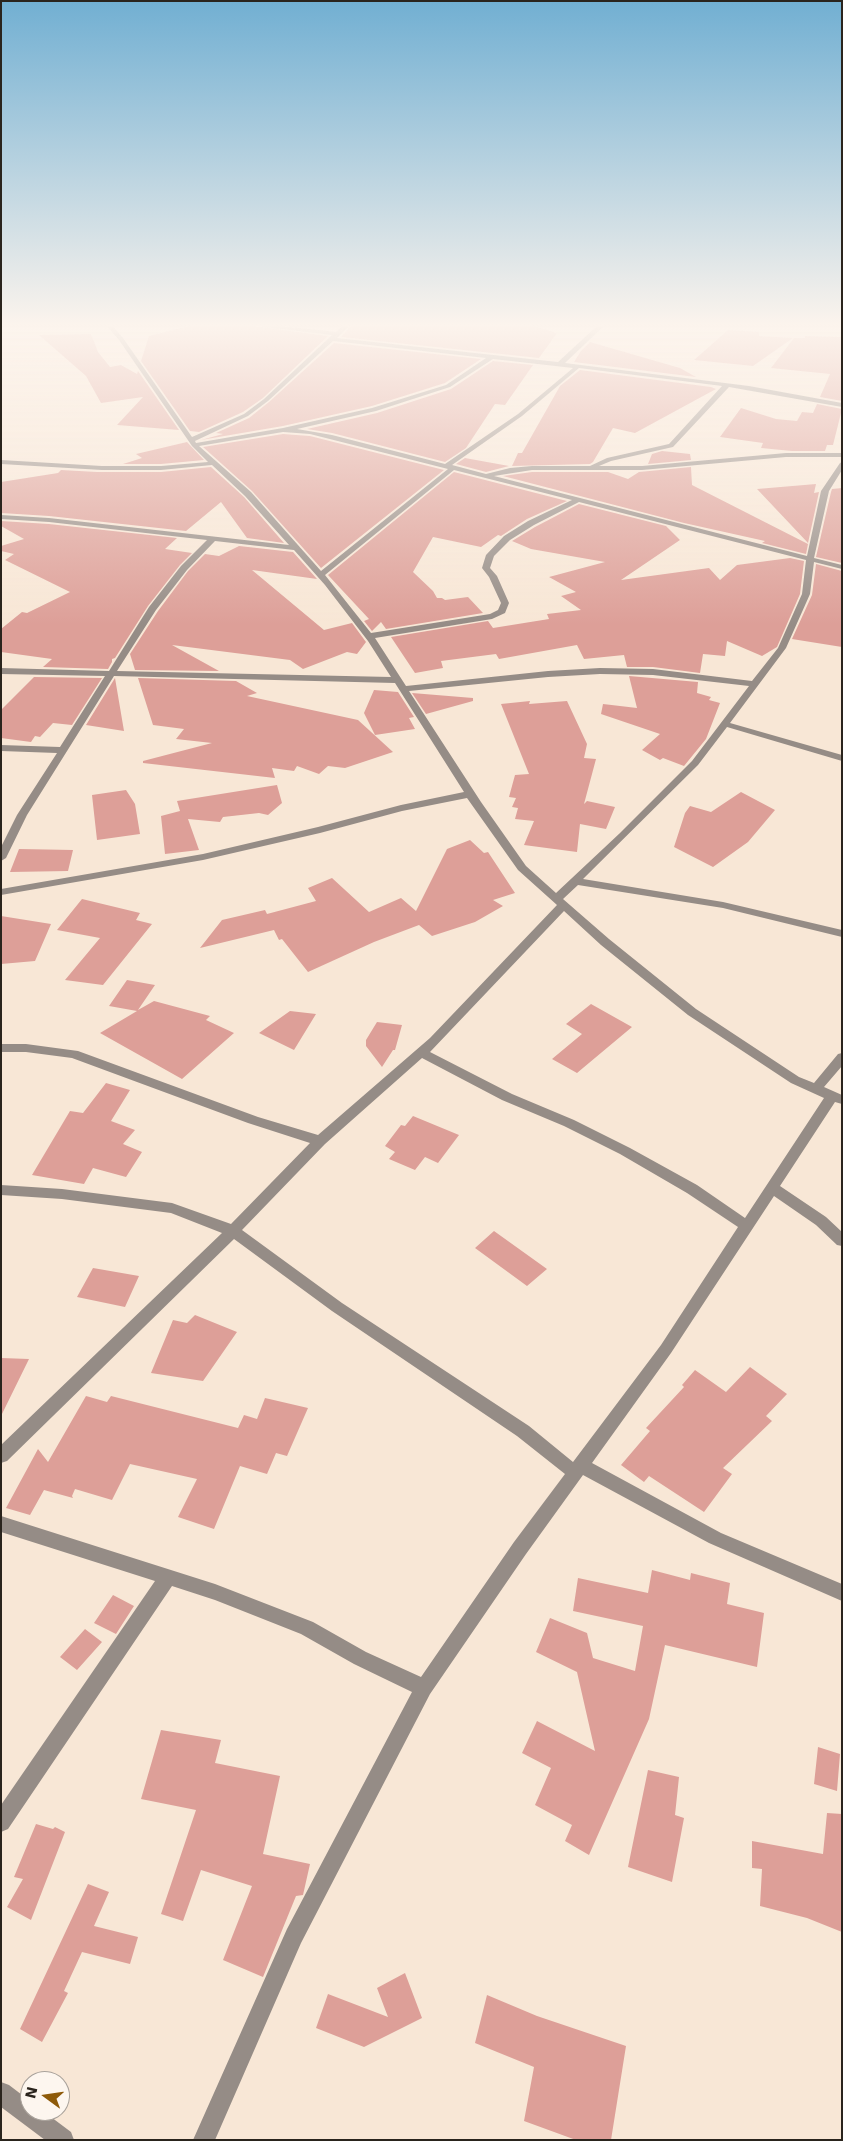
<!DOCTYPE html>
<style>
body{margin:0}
#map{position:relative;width:843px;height:2141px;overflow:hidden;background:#f8e7d6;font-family:"DejaVu Sans",sans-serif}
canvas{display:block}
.frame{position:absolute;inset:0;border:2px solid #2a241d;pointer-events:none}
.north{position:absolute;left:20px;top:2071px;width:50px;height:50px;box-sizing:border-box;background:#fdf6ef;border:1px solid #a9a29b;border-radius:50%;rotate:284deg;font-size:14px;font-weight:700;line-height:20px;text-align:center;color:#2a241d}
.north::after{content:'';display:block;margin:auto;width:18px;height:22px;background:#8e5a09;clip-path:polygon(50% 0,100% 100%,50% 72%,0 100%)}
</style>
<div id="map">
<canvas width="843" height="2141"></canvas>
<div class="frame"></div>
<div class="north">N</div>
</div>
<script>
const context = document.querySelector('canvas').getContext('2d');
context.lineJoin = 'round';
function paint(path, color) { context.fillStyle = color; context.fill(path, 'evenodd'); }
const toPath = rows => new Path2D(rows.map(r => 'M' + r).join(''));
const building = toPath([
 [193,325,246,325,328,336,263,398,243,412,199,432,190,431,141,361,149,336],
 [352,325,530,325,557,333,539,358,341,337],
 [728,330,759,332,759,336,793,338,753,366,694,360],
 [91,334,98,352,110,367,121,365,137,374,138,371,179,430,117,425,143,397,101,403,86,376,39,335],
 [805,336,842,337,842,401,820,397,830,374,771,368,794,338,805,338],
 [590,342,680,368,696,377,574,362,581,351],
 [334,343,481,359,445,383,372,406,283,426,201,440,223,434,216,433,249,418,269,402],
 [493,361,533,365,505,405,495,404,466,448,445,462,332,433,307,429,377,413,451,389],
 [580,370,711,387,716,389,635,433,613,428,593,462,590,464,512,466,518,453,522,453,560,386],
 [817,404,842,409,833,445,827,445,825,451,792,451,761,448,763,443,720,437,741,408,776,419,797,421,802,412,813,413],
 [283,434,310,436,444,470,321,568,252,491,203,447],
 [187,442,204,460,161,464,123,464,142,458,136,454],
 [662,451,690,454,691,460,648,464,652,454],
 [465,458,509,466,486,472,456,464],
 [211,467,244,497,284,543,247,538,221,502,186,531,49,516,1,513,1,482,58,473,61,470,97,472,161,472],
 [691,467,692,485,808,544,806,554,762,543,765,541,684,523,503,476,532,472,608,472,628,479,639,472],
 [454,472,567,501,527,519,501,536,498,535,481,547,433,537,413,572,433,591,437,598,442,598,445,600,468,597,483,613,386,629,381,622,372,631,364,621,369,619,328,575],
 [816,484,814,493,819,492,808,543,757,489],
 [842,488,842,563,816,557,831,492,832,489],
 [579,504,666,526,680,540,621,580,709,568,720,580,737,565,790,558,804,561,800,594,777,647,762,656,727,641,725,656,703,654,700,673,653,667,627,667,624,655,584,659,577,645,499,659,496,654,441,661,443,668,415,673,391,637,488,621,493,628,549,619,547,614,581,610,561,596,576,592,549,577,605,562,531,549,512,541,535,527],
 [1,521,49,524,177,538,165,549,192,553,180,565,148,606,115,658,112,659,112,662,108,669,43,667,52,659,1,652,1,629,22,612,27,613,70,592,5,560,14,554,1,551,1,546,24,539,1,526],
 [239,546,293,552,317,579,252,570,324,630,352,623,366,642,357,654,347,652,303,669,290,660,172,645,219,671,135,670,130,654,158,611,188,571,205,554,219,556],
 [816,564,842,571,842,647,792,639,812,595],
 [629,676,698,682,697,693,711,697,709,700,720,703,706,739,684,766,663,758,660,760,642,750,660,734,601,714,603,704,637,708],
 [34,677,102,678,72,725,53,723,40,737,35,736,31,742,1,738,1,710],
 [115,678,124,731,86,725],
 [138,678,236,681,257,693,247,696,358,720,393,752,345,768,328,766,319,774,297,766,294,771,272,768,275,778,143,763,143,761,212,743,176,739,184,729,153,725],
 [374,690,398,692,414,717,409,718,415,729,375,735,364,713],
 [412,693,473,698,473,701,426,714],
 [530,701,529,704,567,701,587,744,584,758,596,759,584,804,587,801,615,807,606,829,580,824,577,852,524,845,534,821,515,819,518,808,512,807,516,798,509,797,515,775,529,774,501,704],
 [277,785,282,803,268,815,259,813,223,817,220,822,188,819,199,850,165,854,161,816,180,811,177,801],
 [126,790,135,804,140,834,97,840,92,795],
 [741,792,775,810,748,842,713,867,674,847,685,813,690,806,711,812],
 [470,840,484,853,488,852,515,893,493,900,503,906,475,922,432,936,419,925,374,942,308,972,282,939,279,940,274,930,200,948,222,920,265,910,267,914,316,901,308,888,332,878,369,912,401,898,416,911,447,849],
 [19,849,73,850,68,871,10,872],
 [82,899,140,913,136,920,152,924,103,985,65,980,100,938,57,930],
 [1,916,51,924,35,961,1,964],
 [127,980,155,985,138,1010,154,1001,210,1016,206,1020,234,1033,182,1079,100,1033,137,1011,109,1006],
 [591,1004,632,1027,577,1073,552,1059,582,1034,566,1024],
 [290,1011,316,1014,294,1050,259,1033],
 [377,1022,402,1025,395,1050,393,1050,382,1067,366,1046,366,1040],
 [106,1083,130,1090,111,1121,135,1130,123,1144,142,1152,126,1177,93,1168,84,1184,32,1175,70,1111,83,1113],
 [413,1116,459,1135,438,1163,425,1157,415,1170,389,1159,395,1152,385,1146,401,1125,405,1126],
 [494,1231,547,1269,527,1286,475,1248],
 [93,1268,139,1276,125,1307,77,1297],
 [195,1315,237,1332,203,1381,151,1373,173,1320,187,1323],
 [1,1358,29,1359,1,1416],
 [750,1367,787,1394,766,1416,772,1421,723,1468,732,1474,704,1512,649,1476,644,1482,621,1465,650,1431,646,1428,684,1387,682,1385,695,1370,726,1392],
 [86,1396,107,1402,111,1396,238,1428,244,1415,257,1419,265,1398,308,1408,287,1456,276,1453,267,1474,240,1466,214,1529,178,1517,197,1479,130,1464,112,1500,75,1489,72,1496,73,1498,44,1490,30,1515,6,1508,38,1449,48,1462],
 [652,1570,690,1580,691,1573,730,1583,727,1604,764,1613,757,1667,665,1645,649,1719,589,1855,565,1841,572,1825,535,1805,551,1768,522,1753,537,1721,595,1751,577,1672,536,1652,550,1618,587,1633,593,1658,635,1671,643,1626,573,1611,578,1578,648,1593],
 [113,1595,134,1606,116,1634,94,1623],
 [85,1629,102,1642,77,1670,60,1657],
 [161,1730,221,1740,215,1763,280,1776,263,1854,310,1864,303,1895,296,1896,263,1977,223,1960,252,1886,201,1870,183,1921,161,1914,196,1810,141,1799],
 [818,1747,840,1754,837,1791,814,1784],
 [648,1770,679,1777,675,1815,684,1818,672,1882,628,1867],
 [827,1813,842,1814,842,1932,807,1918,760,1906,762,1869,752,1868,752,1841,823,1854],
 [36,1824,53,1829,55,1827,65,1832,31,1920,7,1907,23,1879,14,1877],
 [88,1884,109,1892,94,1926,138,1937,130,1964,82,1952,64,1991,68,1993,42,2042,20,2029],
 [405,1973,422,2018,364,2047,316,2028,328,1994,388,2017,377,1988],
 [487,1995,537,2016,626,2046,611,2140,576,2140,524,2121,534,2067,475,2043]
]);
const minor = toPath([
 [106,325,112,325,123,338,192,437,244,414,264,399,332,335,248,325,272,325,336,332,343,325,350,325,337,338,558,362,598,325,605,325,565,363,749,386,842,403,842,407,729,387,673,447,611,461,599,466,642,466,786,453,842,453,842,457,786,457,642,470,532,470,494,476,807,556,821,491,840,463,842,462,842,470,829,491,814,558,842,565,842,569,814,562,810,594,786,648,730,723,842,755,842,761,727,727,698,765,583,879,723,902,842,930,842,937,723,908,578,885,563,899,609,939,696,1009,799,1077,814,1083,838,1054,842,1053,842,1066,824,1087,842,1095,842,1104,835,1102,780,1186,826,1217,842,1232,842,1246,837,1245,816,1225,774,1196,671,1353,592,1463,721,1533,842,1584,842,1601,709,1543,583,1475,526,1554,430,1694,301,1943,215,2140,193,2140,287,1929,412,1692,354,1664,301,1634,215,1600,172,1586,8,1829,1,1832,1,1805,155,1581,1,1532,1,1516,215,1584,313,1622,366,1652,421,1677,514,1542,565,1474,517,1436,332,1311,234,1239,7,1461,1,1463,1,1445,222,1233,171,1213,62,1199,1,1195,1,1185,62,1189,172,1203,231,1224,310,1143,248,1123,72,1058,26,1052,1,1052,1,1044,26,1044,78,1051,258,1117,318,1135,430,1038,557,905,518,870,467,798,402,811,320,833,203,860,1,895,1,889,203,854,318,827,401,805,464,792,395,683,114,676,27,815,6,858,1,861,1,847,17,815,57,753,1,751,1,745,60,747,105,676,1,674,1,668,109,671,149,607,181,566,207,540,49,522,1,519,1,515,49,518,289,545,245,496,212,465,161,470,102,470,1,464,1,460,102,466,161,466,208,462,192,446,119,340,106,325],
 [333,341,486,358,446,385,372,408,283,428,196,443,195,441,248,416,268,401,333,341],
 [493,359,573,368,518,414,445,464,332,435,297,429,376,411,450,387,493,359],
 [579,368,722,386,669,444,607,458,590,466,532,466,510,468,486,474,452,465,522,416,579,368],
 [283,432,310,434,448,469,321,571,251,492,199,446,283,432],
 [454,470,572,500,528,521,504,536,486,555,482,568,489,577,501,603,498,610,490,614,371,633,325,575,454,470],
 [579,502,806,560,802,594,778,648,752,681,653,669,600,668,548,671,406,686,375,638,492,619,505,613,509,603,497,576,490,568,494,556,510,540,534,525,579,502],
 [215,541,294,550,325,585,368,641,391,677,117,671,156,610,187,570,215,541],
 [600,674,653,675,749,686,692,761,620,833,556,893,526,866,481,802,409,691,548,677,600,674],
 [564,911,601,945,688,1015,791,1083,824,1098,745,1218,697,1185,630,1148,574,1120,512,1094,430,1052,564,911],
 [422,1058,502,1100,564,1126,620,1154,687,1193,738,1227,661,1345,573,1462,529,1426,342,1303,242,1230,325,1144,422,1058],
 [1,2082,9,2085,30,2101,30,2111,43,2111,71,2132,74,2140,45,2140,1,2107,1,2082]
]);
paint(building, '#dd9f98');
paint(minor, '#958c86');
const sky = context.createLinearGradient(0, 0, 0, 625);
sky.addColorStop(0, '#71afd2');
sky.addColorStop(0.52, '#fcf4ed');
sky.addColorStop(1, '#fcf4ed00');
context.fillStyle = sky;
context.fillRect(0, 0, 843, 625);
</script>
